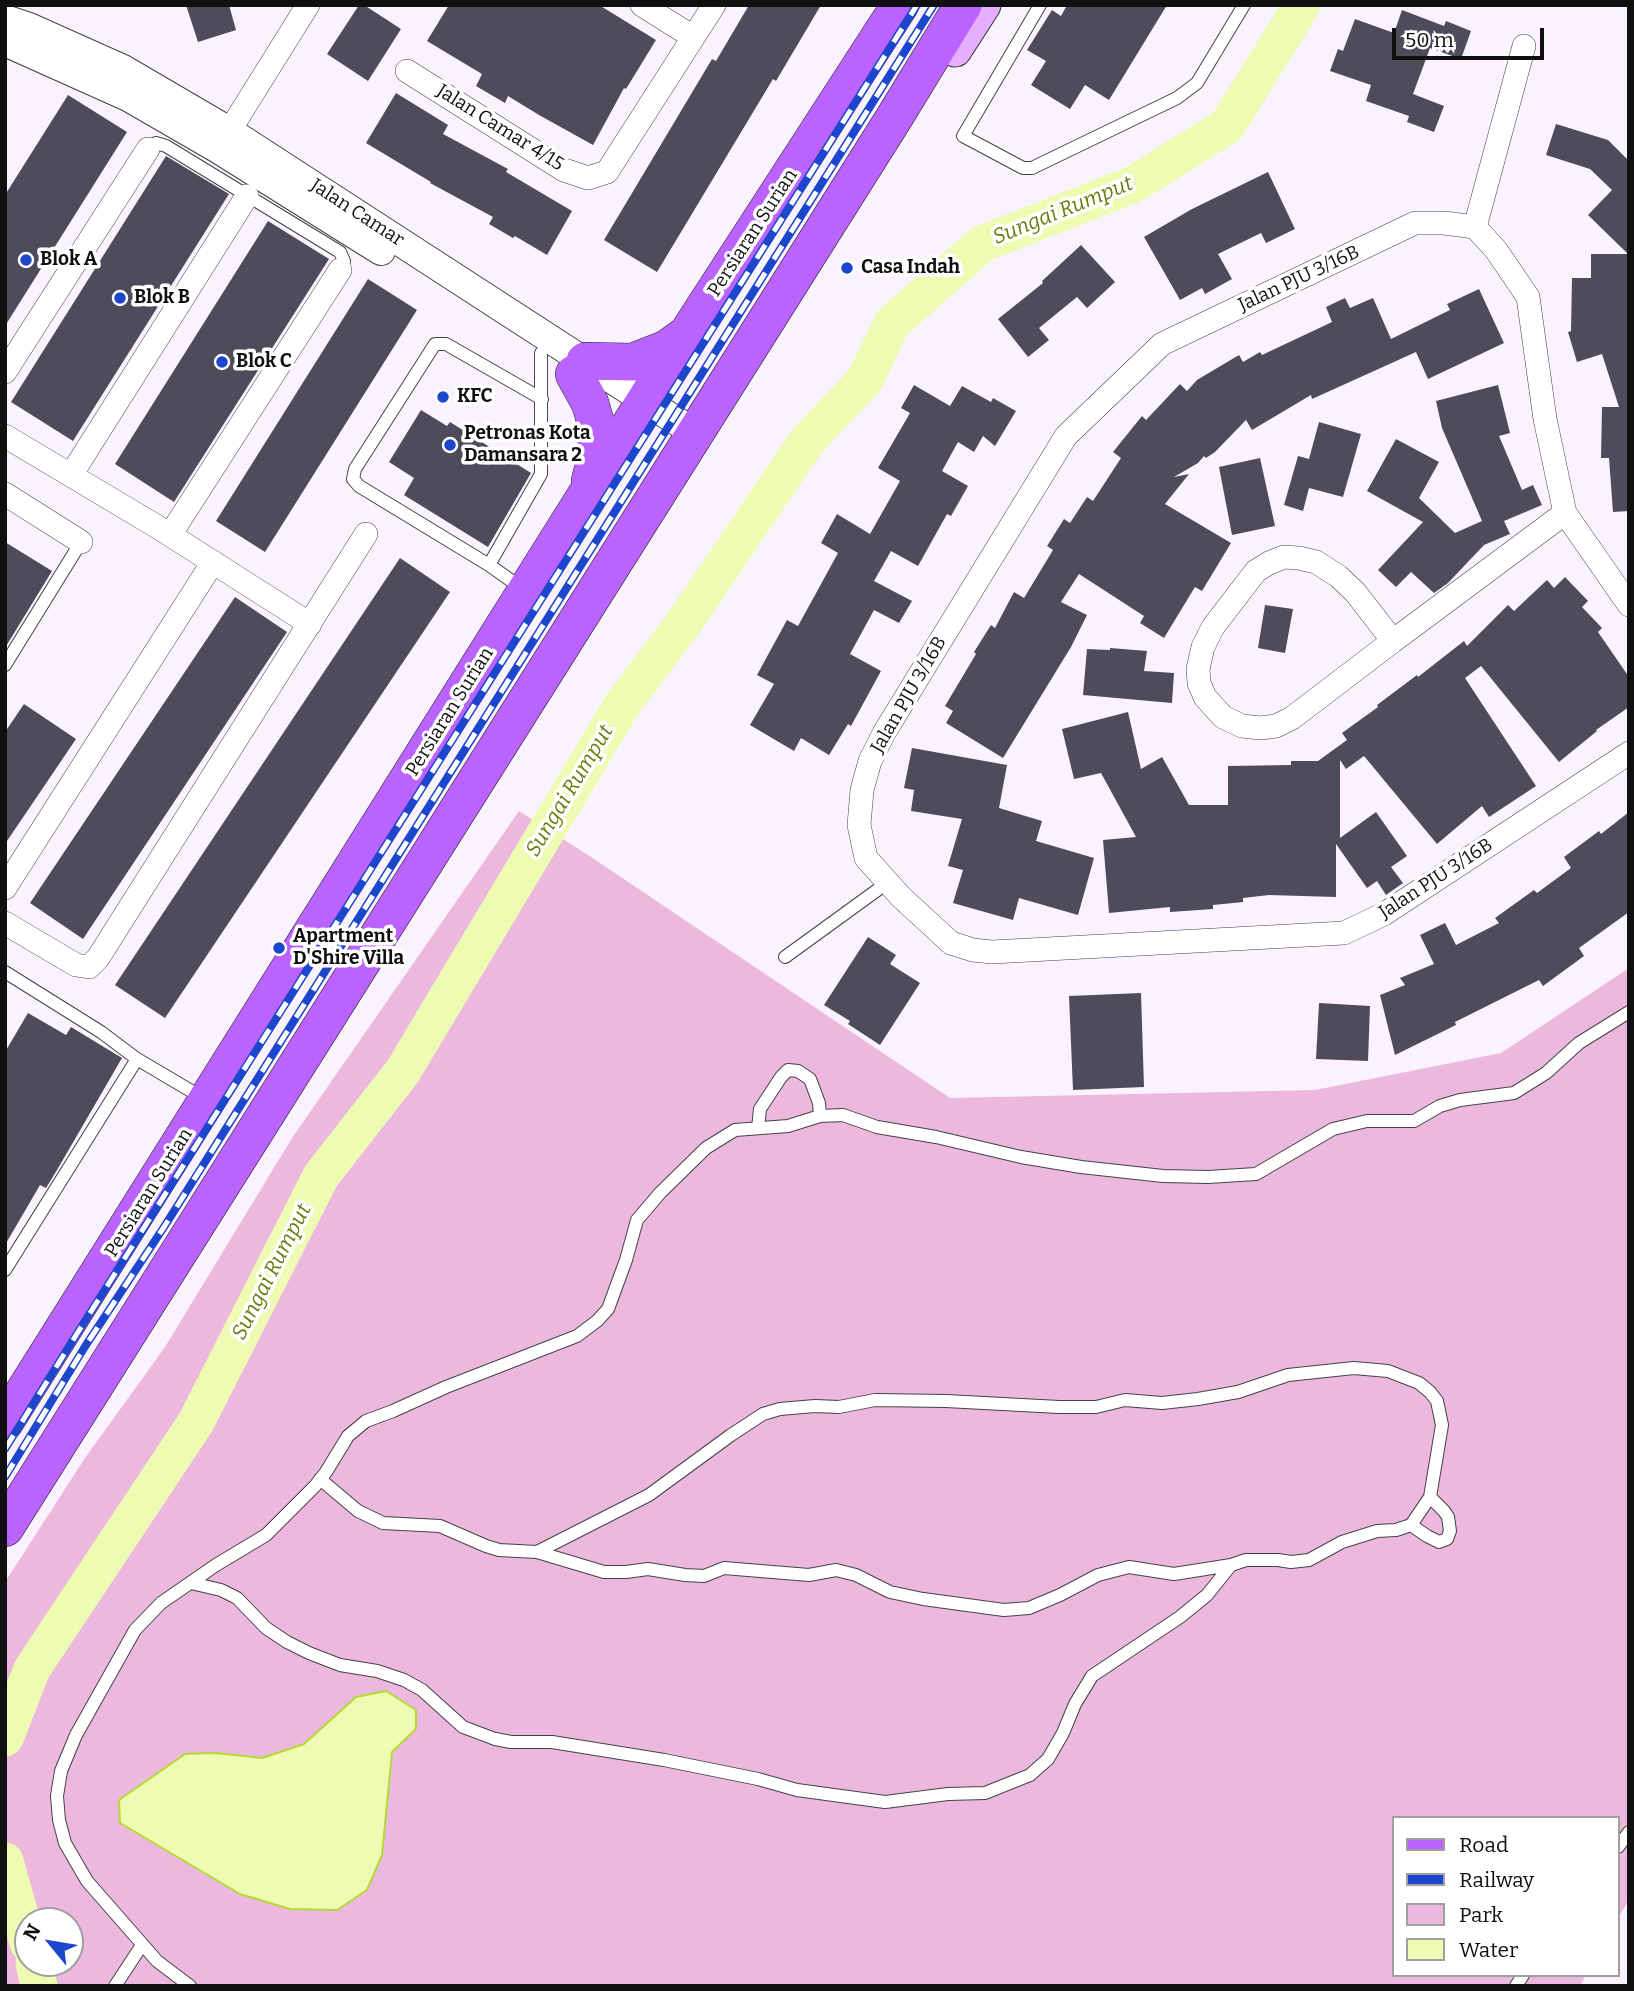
<!DOCTYPE html>
<style>
body{margin:0}
#map{position:relative;width:1634px;height:1991px;overflow:hidden;background:#faf3ff;font-family:Bitter,serif}
canvas{display:block}
.frame{position:absolute;inset:0;border:7px solid #101010;pointer-events:none}
.legend{position:absolute;left:1392px;top:1816px;width:228px;height:161px;box-sizing:border-box;background:#fff;border:2px solid #9f9f9f;margin:0;padding:9px 12px;list-style:none;font-size:21px;color:#101010}
.legend li{display:flex;align-items:center;gap:14px;height:35px}
.legend b{width:35px;border:2px solid #9f9f9f}
.north{position:absolute;left:14px;top:1907px;width:70px;height:70px;box-sizing:border-box;background:#fff;border:2px solid #9f9f9f;border-radius:50%;rotate:300deg;font-size:19px;font-weight:700;line-height:28px;text-align:center;color:#101010}
.north::after{content:'';display:block;margin:auto;width:24px;height:32px;background:#1c47cc;clip-path:polygon(50% 0,100% 100%,50% 72%,0 100%)}
.scale{position:absolute;left:1392px;top:28px;width:152px;height:32px;box-sizing:border-box;border:4px solid #101010;border-top:0;padding-left:9px;font-size:21px;line-height:24px;white-space:nowrap;color:#101010;-webkit-text-stroke:5px #fff;paint-order:stroke}
</style>
<div id="map">
<canvas width="1634" height="1991"></canvas>
<div class="frame"></div>
<ul class="legend">
<li><b style="height:9px;background:#ba63ff"></b>Road</li>
<li><b style="height:9px;background:#1c47cc"></b>Railway</li>
<li><b style="height:19px;background:#edb8de"></b>Park</li>
<li><b style="height:19px;background:#eefbb3"></b>Water</li>
</ul>
<div class="north">N</div>
<div class="scale">50 m</div>
</div>
<script>
const context = document.querySelector('canvas').getContext('2d');
context.lineJoin = 'round';
function paint(path, color) { context.fillStyle = color; context.fill(path, 'evenodd'); }
const toPath = rows => new Path2D(rows.map(r => 'M' + r).join(''));
function strokePath(path, color, width, dash) { context.strokeStyle = color; context.lineWidth = width; context.lineCap = dash ? 'butt' : 'round'; context.setLineDash(dash || []); context.stroke(path); }
function drawText(font, color, halo, rows, align = 'center') {
  context.font = font + ' Bitter,serif'; context.lineWidth = 7; context.setLineDash([]); context.textBaseline = 'middle'; context.strokeStyle = halo; context.fillStyle = color; for (const [text, x, y, turn = 0] of rows) {
    context.save(); context.translate(x, y); context.rotate((+turn || 0) * Math.PI / 180); context.textAlign = isNaN(turn) ? turn : align; if (halo) context.strokeText(text, 0, 0); context.fillText(text, 0, 0); context.restore();
  }
}
const green = toPath([
 [519,811,591,857,950,1098,1315,1090,1501,1053,1629,968,1629,1900,1618,1918,1618,1818,1394,1818,1394,1975,1586,1975,1580,1986,5,1986,5,1582,85,1458,165,1347,292,1138],
 [28,1921,70,1921,70,1963,28,1963]
]);
const water = toPath([
 [386,1691,416,1710,416,1729,392,1752,382,1855,367,1890,337,1910,290,1909,240,1894,120,1823,119,1800,185,1754,216,1753,262,1758,304,1744,356,1697,386,1691]
]);
const river = toPath([
 [5,1738,32,1669,196,1422,321,1176,403,1071,622,705,685,621,807,441,865,380,892,323,982,244,1134,184,1227,126,1302,5],
 [5,1861,28,1943],
 [34,1963,39,1986]
]);
const building = toPath([
 [186,5,229,5,236,30,198,42],
 [359,5,364,5,401,29,368,81,327,54],
 [449,5,599,5,656,40,626,89,624,88,593,145,539,115,508,96,505,103,476,86,482,74,427,41],
 [749,5,821,5,776,81,773,79,657,272,604,240,712,59,716,61],
 [1067,5,1167,5,1109,100,1085,85,1070,109,1031,85,1046,61,1027,50,1052,10,1061,16],
 [1402,10,1444,26,1446,21,1471,31,1461,59,1430,48,1413,94,1444,106,1434,132,1407,122,1409,116,1366,101,1371,85,1330,71,1338,49,1343,51,1355,19,1394,33],
 [396,93,448,125,443,134,508,169,506,172,572,211,547,255,515,236,513,238,489,224,493,217,430,183,431,182,366,143],
 [68,95,127,132,5,326,5,195],
 [1556,124,1608,140,1629,161,1629,511,1613,512,1609,458,1601,458,1602,407,1619,407,1602,354,1577,362,1568,332,1571,331,1572,278,1591,278,1591,254,1628,254,1588,215,1612,190,1590,169,1546,155],
 [166,156,229,194,73,441,11,402],
 [1268,172,1295,229,1266,243,1261,233,1218,254,1232,279,1205,294,1202,288,1180,300,1144,237,1192,209],
 [268,221,329,259,174,502,115,464],
 [1081,245,1115,282,1087,308,1077,297,1039,328,1049,340,1028,357,998,319,1043,283,1042,281],
 [368,279,417,310,265,552,216,521],
 [1479,289,1504,343,1428,379,1416,352,1312,399,1311,395,1252,430,1246,420,1215,452,1206,458,1204,456,1198,463,1174,477,1189,474,1165,504,1231,543,1202,591,1195,587,1164,638,1140,623,1144,616,1079,574,1061,602,1087,615,1071,647,1003,758,946,723,953,711,945,706,976,654,974,652,991,625,995,628,1014,592,1024,598,1053,550,1047,546,1064,519,1070,523,1087,497,1093,501,1121,458,1113,452,1142,416,1146,420,1180,384,1187,391,1197,380,1239,355,1243,362,1260,352,1262,355,1332,322,1326,307,1345,298,1350,308,1373,298,1391,339,1450,310,1447,304],
 [914,385,950,406,962,386,991,402,993,398,1016,411,995,446,983,436,974,452,958,442,942,471,968,486,951,516,947,514,918,566,891,551,874,581,912,601,899,623,874,610,850,654,881,671,851,726,848,724,829,755,801,738,794,751,750,725,774,684,757,675,787,620,798,626,838,553,821,543,837,514,870,534,900,481,878,468,910,413,901,408],
 [1498,385,1510,433,1499,436,1522,490,1533,485,1542,505,1504,521,1510,534,1484,545,1448,583,1434,593,1411,572,1396,587,1378,570,1423,522,1367,491,1396,439,1439,462,1419,498,1455,533,1482,521,1442,428,1436,401],
 [421,410,447,426,450,422,531,473,488,547,404,495,414,478,389,462],
 [1319,422,1361,434,1343,497,1309,488,1303,511,1284,505,1298,456,1309,459],
 [1260,458,1275,526,1232,535,1219,467],
 [5,542,52,571,5,648],
 [400,558,450,592,165,1018,115,985],
 [1565,577,1588,601,1582,607,1602,628,1598,632,1629,677,1629,707,1596,730,1597,731,1559,762,1481,666,1465,678,1536,786,1489,817,1482,806,1437,844,1364,756,1346,769,1340,760,1340,838,1376,812,1407,856,1391,867,1403,883,1386,895,1377,881,1367,888,1336,844,1336,897,1269,895,1243,898,1243,902,1213,905,1213,909,1170,912,1170,907,1109,913,1103,840,1136,837,1101,773,1074,779,1062,729,1128,712,1141,769,1162,757,1189,805,1228,805,1228,766,1291,765,1291,761,1318,761,1347,740,1342,733,1378,707,1377,705,1417,675,1418,677,1464,641,1467,646,1508,605,1514,611,1547,580,1554,588],
 [235,597,287,632,83,939,30,903],
 [1265,605,1293,609,1285,653,1258,648],
 [1110,648,1147,651,1144,671,1174,673,1172,703,1083,695,1087,649,1110,650],
 [24,704,76,739,5,844,5,732],
 [912,748,1007,765,999,808,1042,821,1036,841,1094,858,1078,915,1019,898,1013,920,953,903,963,870,948,866,962,819,911,811,914,790,904,788],
 [1629,812,1629,912,1579,948,1584,956,1543,986,1539,980,1455,1022,1456,1025,1395,1055,1380,995,1405,985,1400,978,1434,964,1420,935,1445,923,1456,945,1499,923,1495,918,1534,890,1537,893,1571,868,1564,857,1599,831,1601,834],
 [868,937,896,955,890,964,920,983,880,1045,848,1024,850,1021,824,1005],
 [1141,993,1144,1087,1073,1090,1069,996],
 [1319,1003,1370,1006,1368,1061,1316,1059],
 [28,1013,66,1035,71,1027,122,1058,57,1170,46,1188,40,1185,5,1245,5,1052]
]);
const service = toPath([
 [1040,5,963,136,1023,168,1032,168,1177,98,1197,83,1244,5],
 [148,149,156,143,166,146,340,252,344,261,340,270],
 [489,565,541,474,541,353],
 [523,589,489,565,359,486,353,479,355,469,435,344,446,344,542,399],
 [5,665,81,542],
 [785,957,887,883],
 [5,972,101,1032,137,1059,203,1098],
 [758,1128,760,1109,781,1077,788,1070,798,1071,810,1079,819,1103,820,1116],
 [5,1270,137,1059],
 [320,1479,358,1511,383,1523,440,1526,486,1546,499,1550,537,1552,649,1495,731,1435,763,1414,780,1409,815,1406,839,1407,875,1400,946,1401,1059,1407,1096,1407,1125,1400,1162,1403,1198,1399,1238,1392,1288,1375,1354,1368,1388,1371,1419,1383,1430,1392,1437,1401,1442,1425,1430,1497,1411,1525,1396,1530,1377,1531,1342,1542,1309,1560,1291,1562,1278,1560,1246,1560,1231,1565,1174,1574,1129,1567,1098,1575,1060,1595,1029,1608,1004,1610,923,1599,890,1592,856,1575,836,1570,809,1575,724,1568,704,1576,685,1575,648,1569,626,1572,604,1572,537,1552],
 [1411,1525,1427,1536,1439,1542,1447,1539,1450,1531,1448,1517,1444,1511,1430,1497],
 [191,1583,221,1590,237,1598,266,1628,287,1642,309,1653,340,1665,377,1671,404,1680,422,1690,463,1727,495,1739,511,1742,552,1742,664,1760,758,1779,797,1790,885,1802,948,1794,985,1793,1030,1775,1048,1759,1063,1733,1075,1704,1092,1676,1180,1617,1207,1595,1231,1565],
 [1618,1847,1629,1832],
 [115,1986,142,1945],
 [190,1986,157,1961,87,1881,65,1843,59,1820,57,1796,61,1771,76,1735,135,1630,161,1603,216,1565,266,1535,315,1486,326,1472,348,1436,366,1421,393,1411,446,1387,577,1336,597,1321,608,1309,626,1260,637,1220,660,1193,706,1148,735,1130,788,1126,820,1116,843,1115,877,1127,936,1137,1021,1157,1081,1167,1163,1176,1208,1177,1256,1174,1333,1129,1367,1121,1414,1121,1440,1106,1460,1100,1514,1093,1546,1073,1579,1043,1629,1012],
 [1516,1986,1523,1975]
]);
const minor = toPath([
 [642,5,693,37],
 [407,71,564,170,588,178,607,172,714,5],
 [220,146,308,5],
 [1475,227,1444,223,1415,223,1162,344,1066,436,884,733,870,761,862,790,859,825,866,858,901,897,951,943,973,950,992,952,1344,933,1384,914,1629,753],
 [1475,227,1496,250,1528,297,1545,419,1565,513,1629,605],
 [1475,227,1524,46],
 [5,372,148,149],
 [5,436,156,526,310,624],
 [71,475,247,196],
 [5,494,81,542],
 [170,535,340,270],
 [1284,557,1299,558,1316,562,1338,576,1355,592,1393,641,1292,718,1276,726,1261,728,1242,726,1223,717,1205,697,1199,683,1198,669,1203,647,1213,627,1256,571,1269,563,1284,557],
 [1393,641,1565,513],
 [5,888,213,562],
 [5,923,76,965,89,967,98,958,366,534]
]);
const tertiary = toPath([
 [5,19,29,27,123,69,229,131,695,433],
 [5,42,128,97,218,149,381,251]
]);
const secondary = toPath([
 [955,50,984,5]
]);
const primary = toPath([
 [585,361,633,362,666,349,683,337],
 [574,374,590,403,595,420,597,453,590,481],
 [5,1422,687,334,900,5],
 [5,1528,894,118,963,5]
]);
const rail = toPath([
 [5,1449,73,1340,917,5],
 [5,1477,86,1345,164,1227,934,5]
]);
const markers = [
 [26,260,7,"#1c47cc"],
 [847,268,7,"#1c47cc"],
 [120,298,7,"#1c47cc"],
 [222,362,7,"#1c47cc"],
 [443,397,7,"#1c47cc"],
 [450,445,7,"#1c47cc"],
 [279,948,7,"#1c47cc"]
];
const streetNames = [
 ["Jalan Camar 4/15",500,128,32],
 ["Jalan Camar",357,213,33],
 ["Persiaran Surian",753,233,-57],
 ["Jalan PJU 3/16B",1299,279,-25],
 ["Jalan PJU 3/16B",909,695,-60],
 ["Persiaran Surian",450,712,-58],
 ["Jalan PJU 3/16B",1436,879,-33],
 ["Persiaran Surian",149,1193,-58]
];
const poiNames = [
 ["Blok A",40,260],
 ["Casa Indah",861,268],
 ["Blok B",134,298],
 ["Blok C",236,362],
 ["KFC",457,397],
 ["Petronas Kota",464,434],
 ["Damansara 2",464,456],
 ["Apartment",293,937],
 ["D'Shire Villa",293,959]
];
const waterNames = [
 ["Sungai Rumput",1063,211,-22],
 ["Sungai Rumput",570,791,-59],
 ["Sungai Rumput",272,1272,-63]
];
paint(green, '#edb8de');
paint(water, '#eefbb3');
strokePath(water, '#b6d834', 2);
strokePath(river, '#eefbb3', 37);
paint(building, '#4e4b5a');
strokePath(service, '#434343', 14);
strokePath(minor, '#434343', 24);
strokePath(tertiary, '#434343', 30);
strokePath(secondary, '#323232', 35);
strokePath(primary, '#212121', 38);
strokePath(service, '#fff', 12);
strokePath(minor, '#fff', 23);
strokePath(tertiary, '#fff', 28);
strokePath(secondary, '#e6aeff', 33);
strokePath(primary, '#ba63ff', 37);
strokePath(rail, '#1c47cc', 8);
strokePath(rail, '#fff', 5, [16]);
for (const [x, y, r, color] of markers) { const dot = new Path2D(); dot.arc(x, y, r, 0, 2 * Math.PI); context.fillStyle = color; context.fill(dot); strokePath(dot, '#fff', 2.5); }
drawText('19px', '#101010', '#fff', streetNames);
drawText('bold 19px', '#101010', '#fff', poiNames, 'left');
drawText('italic 21px', '#647e0f', '#fff', waterNames);
</script>
